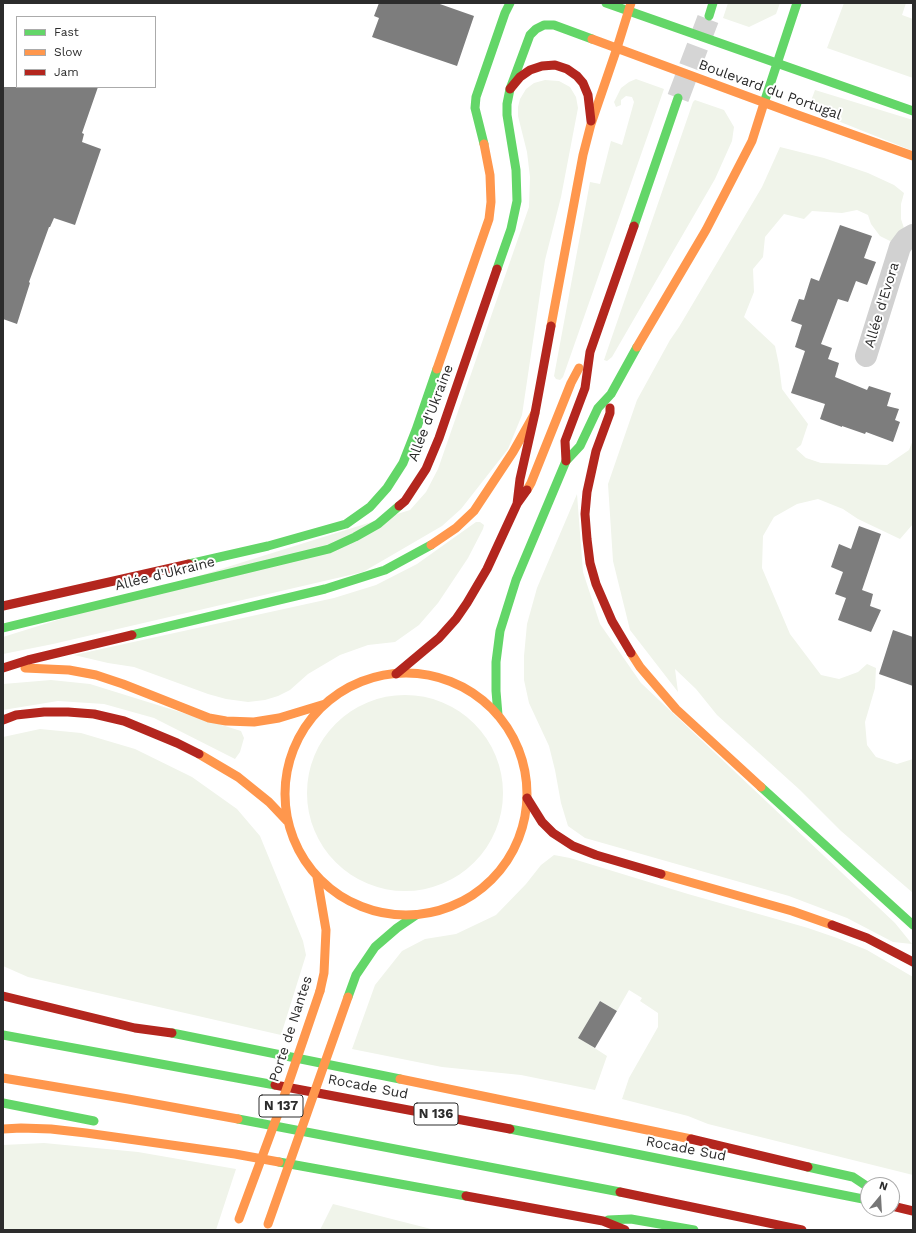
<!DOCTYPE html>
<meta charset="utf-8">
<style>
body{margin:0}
#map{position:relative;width:916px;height:1233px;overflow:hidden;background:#fff;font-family:"Work Sans",sans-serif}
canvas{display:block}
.frame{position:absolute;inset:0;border:4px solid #2c2c2c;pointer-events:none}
.legend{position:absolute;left:16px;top:16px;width:140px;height:72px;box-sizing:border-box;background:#fff;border:1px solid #ababab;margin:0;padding:5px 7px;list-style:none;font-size:12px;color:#2c2c2c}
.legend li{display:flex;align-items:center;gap:8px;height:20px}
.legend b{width:20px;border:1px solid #ababab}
.north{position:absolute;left:860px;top:1177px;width:40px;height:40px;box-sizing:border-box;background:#fff;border:1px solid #ababab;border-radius:50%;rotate:18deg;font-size:11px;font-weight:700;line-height:16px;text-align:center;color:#2c2c2c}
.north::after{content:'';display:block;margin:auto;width:14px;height:18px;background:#767676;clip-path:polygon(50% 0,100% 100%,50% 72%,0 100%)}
</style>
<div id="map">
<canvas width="916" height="1233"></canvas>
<div class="frame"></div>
<ul class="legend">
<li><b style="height:5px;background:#63d668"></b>Fast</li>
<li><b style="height:5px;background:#ff974d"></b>Slow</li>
<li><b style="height:5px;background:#b3261e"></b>Jam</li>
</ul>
<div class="north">N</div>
</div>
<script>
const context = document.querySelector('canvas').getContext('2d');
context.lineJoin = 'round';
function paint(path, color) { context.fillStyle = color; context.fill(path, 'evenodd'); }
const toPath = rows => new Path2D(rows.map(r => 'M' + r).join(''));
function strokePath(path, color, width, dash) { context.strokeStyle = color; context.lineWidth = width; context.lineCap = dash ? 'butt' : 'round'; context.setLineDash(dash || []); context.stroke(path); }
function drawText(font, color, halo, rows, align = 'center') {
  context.font = font + ' "Work Sans",sans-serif'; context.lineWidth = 4; context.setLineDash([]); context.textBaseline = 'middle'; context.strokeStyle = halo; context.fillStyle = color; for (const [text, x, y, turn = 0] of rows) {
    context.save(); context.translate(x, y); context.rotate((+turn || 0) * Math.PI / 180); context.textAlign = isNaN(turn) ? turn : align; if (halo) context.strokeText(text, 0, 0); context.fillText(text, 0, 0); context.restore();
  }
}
const green = toPath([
 [728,3,780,3,776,14,749,27,723,18],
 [844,3,906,3,902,15,913,19,913,78,827,48],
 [636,79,664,89,563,377,560,380,556,379,554,376,590,182,600,184,611,141,622,145,634,102,632,97,626,96,621,100,621,105,616,107,614,102,621,88,629,82],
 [545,80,559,81,570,87,576,97,578,108,561,197,545,260,522,415,508,449,461,509,442,526,363,572,53,644,3,654,3,637,410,510,426,492,438,469,529,207,530,177,527,152,518,116,518,107,520,99,526,89,534,83],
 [815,90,913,120,913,151,808,109],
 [695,100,724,110,734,127,732,141,715,179,612,357,607,361,604,360,606,354,693,102],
 [780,147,824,158,868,173,894,185,904,193,901,204,901,219,905,231,892,242,880,236,871,224,868,215,857,210,842,213,812,211,804,219,784,214,765,237,763,257,753,269,754,292,744,317,775,346,779,365,782,389,808,424,801,445,796,449,806,458,821,463,887,465,909,450,913,440,913,524,900,539,858,519,843,509,818,499,797,504,774,517,763,536,762,568,790,634,821,675,839,679,858,672,867,664,876,668,875,688,865,722,867,745,876,757,897,764,913,759,913,893,841,831,800,790,717,715,696,689,675,669,678,692,630,630,613,561,608,484,637,400,670,340,679,327,762,187],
 [577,494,583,572,600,624,641,683,895,923,912,944,893,942,847,918,789,896,585,838,568,826,561,803,555,770,549,746,529,703,524,680,524,656,527,624,537,588],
 [476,522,480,522,484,525,483,529,468,558,438,603,419,625,395,642,368,645,340,655,308,674,290,690,278,696,265,700,248,702,226,699,208,694,134,667,108,663,74,655,334,598,376,585,417,564],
 [51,680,90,684,241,731,244,738,240,752,235,759,154,718,104,704,58,701,3,710,3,684],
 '307 793a98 98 0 1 1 196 0a98 98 0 1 1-196 0Z',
 [40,729,81,733,135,749,192,777,237,809,260,836,303,941,306,955,281,1035,28,977,3,966,3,737],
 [554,855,570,858,688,894,808,928,837,938,867,950,913,977,913,1175,708,1124,688,1116,622,1099,629,1078,658,1027,658,1013,640,1001,642,998,629,990,617,1011,600,1001,579,1038,607,1056,595,1090,521,1075,442,1067,352,1049,375,985,402,951,425,939,456,934,496,915,526,884,541,865],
 [44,1143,138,1152,236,1169,216,1230,3,1230,3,1145],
 [333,1204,435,1230,320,1230]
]);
const building = toPath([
 [379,3,437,3,474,16,457,66,372,37,379,18,374,16],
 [3,87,98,87,82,133,84,134,82,142,101,149,75,225,54,218,50,227,49,227,29,282,30,283,17,324,3,319],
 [840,225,872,236,864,258,876,262,867,285,856,281,848,302,838,299,821,344,832,348,828,359,839,363,835,377,867,390,869,386,891,393,887,406,899,409,895,420,900,422,893,442,866,432,865,434,842,426,842,427,820,419,825,404,791,393,805,351,795,347,802,325,791,321,799,299,804,300,811,278,819,281],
 [859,526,881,534,862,590,873,594,870,606,881,610,871,632,838,620,846,598,835,594,843,572,831,567,839,544,851,549],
 [893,630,913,637,913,686,879,674],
 [600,1001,617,1011,595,1048,578,1038]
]);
const highwayTunnel = toPath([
 [678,98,708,19]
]);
const street = toPath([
 [866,356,900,247,906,239,913,235]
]);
const fast = toPath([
 [606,3,913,111],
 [709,16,713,3],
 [764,103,797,3],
 [484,144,475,108,476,97,505,13,510,3],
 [634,226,678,98],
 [497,269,511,229,517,201,516,170,507,115,507,104,510,89,530,35,536,29,544,25,554,25,592,39],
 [189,564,268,546,346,524,370,507,387,488,403,463,416,430,437,369],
 [3,628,329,549,355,537,378,524,399,506],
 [132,635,325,589,385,570,431,545],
 [498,715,496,691,496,662,500,631,516,580,566,461,580,446,598,408,611,394,637,347],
 [761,787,913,925],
 [348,997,356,975,375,947,397,928,416,915],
 [172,1033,400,1079],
 [3,1035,275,1085],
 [3,1103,94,1121],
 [238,1119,620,1192],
 [510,1129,868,1200],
 [279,1162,466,1196],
 [808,1167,853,1177,868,1187],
 [608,1220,631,1219,694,1230]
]);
const slow = toPath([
 [592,39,795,114,913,156],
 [617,48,631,3],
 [551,326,583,155,591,124,617,48],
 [637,347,706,230,752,141,764,103],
 [437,369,489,219,491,202,490,175,484,144],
 [527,490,531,483,571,383,579,368],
 [431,545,456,528,474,511,513,452,535,413],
 [631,653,640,667,676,709,761,787],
 [25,668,69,670,96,675,123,684,209,718,226,721,254,722,279,718,325,704],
 '285 794a121 121 0 1 1 242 0a121 121 0 1 1-242 0Z',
 [199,754,238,777,269,802,287,821],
 [661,874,792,911,832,925],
 [317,877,326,930,324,973,320,991],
 [3,1078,128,1099,238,1119],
 [400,1079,691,1139],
 [3,1129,21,1128,51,1129,86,1133,235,1154,279,1162]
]);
const jam = toPath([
 [510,89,520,77,530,70,542,66,555,65,567,69,577,76,583,83,588,95,591,121],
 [610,408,610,413,596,451,587,492,585,514,587,539,590,563,596,584,612,621,631,653],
 [566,461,565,441,585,388,590,352,634,226],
 [517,504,520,479,535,413,551,326],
 [399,506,405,501,426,469,439,438,497,269],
 [3,606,189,564],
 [3,668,28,660,132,635],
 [396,674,439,638,456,619,467,603,487,569,517,504,527,490],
 [3,720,16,715,44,712,68,712,94,714,124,721,177,743,199,754],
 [527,798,542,822,553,833,573,846,596,855,661,874],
 [832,925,867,938,913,962],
 [3,996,135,1028,172,1033],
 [275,1085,510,1129],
 [691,1139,808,1167],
 [620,1192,802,1230],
 [466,1196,603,1221,625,1230],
 [892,1206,913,1211]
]);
const slowBridge = toPath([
 [239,1219,278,1114,320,991],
 [268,1224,348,997]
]);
const shields = [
 [281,1106,44],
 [436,1114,44]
];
const shieldNames = [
 ["N 137",281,1106],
 ["N 136",436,1114]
];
const streetNames = [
 ["Boulevard du Portugal",770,90,20],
 ["Allée d'Evora",882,305,-73],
 ["Allée d'Ukraine",431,413,-69],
 ["Allée d'Ukraine",165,574,-14],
 ["Porte de Nantes",291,1029,-72],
 ["Rocade Sud",368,1087,11],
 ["Rocade Sud",686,1149,11]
];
paint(green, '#f0f4ea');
paint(building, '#7d7d7d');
strokePath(highwayTunnel, '#d5d5d5', 22, [22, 11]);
strokePath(street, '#d1d1d1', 22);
strokePath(fast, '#63d668', 9);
strokePath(slow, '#ff974d', 9);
strokePath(jam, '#b3261e', 9);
strokePath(slowBridge, '#ff974d', 9);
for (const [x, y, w] of shields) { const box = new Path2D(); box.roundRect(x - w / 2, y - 11, w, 22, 3); context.fillStyle = '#fff'; context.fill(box); strokePath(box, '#2c2c2c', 1); }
drawText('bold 13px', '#2c2c2c', null, shieldNames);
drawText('14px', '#2c2c2c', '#fff', streetNames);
</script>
